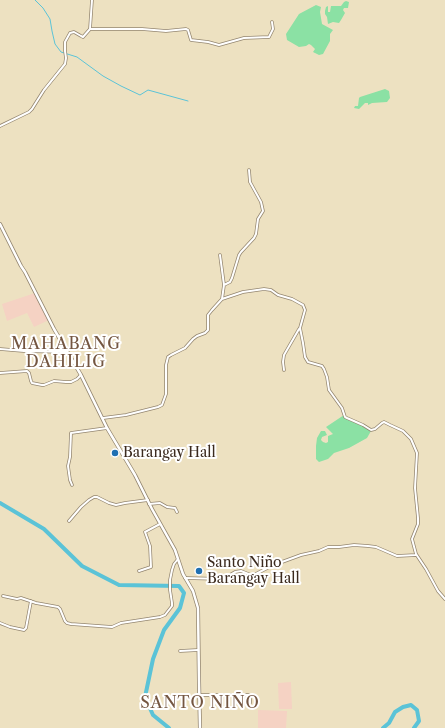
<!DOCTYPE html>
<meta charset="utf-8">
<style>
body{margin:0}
canvas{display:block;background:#ede1c1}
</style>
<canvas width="445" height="728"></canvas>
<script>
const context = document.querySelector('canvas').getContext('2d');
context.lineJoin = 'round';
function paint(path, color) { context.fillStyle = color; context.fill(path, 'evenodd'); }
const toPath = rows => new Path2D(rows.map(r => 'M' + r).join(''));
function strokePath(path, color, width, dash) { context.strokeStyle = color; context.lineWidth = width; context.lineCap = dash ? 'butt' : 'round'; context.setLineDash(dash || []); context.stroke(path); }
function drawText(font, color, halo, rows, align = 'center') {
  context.font = font + ' "Libre Caslon Text",serif'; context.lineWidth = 4; context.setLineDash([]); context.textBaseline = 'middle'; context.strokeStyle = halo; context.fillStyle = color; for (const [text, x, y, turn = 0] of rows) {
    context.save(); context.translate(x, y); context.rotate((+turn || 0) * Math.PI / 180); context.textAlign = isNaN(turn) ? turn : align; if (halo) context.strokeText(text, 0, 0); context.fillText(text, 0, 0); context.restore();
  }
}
const built = toPath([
 [35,293,49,320,34,327,27,313,7,321,2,304],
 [291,682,292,709,279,709,278,683],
 [258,710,287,711,286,728,258,728]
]);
const green = toPath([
 [346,1,349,2,348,8,344,8,343,10,345,13,341,20,339,23,333,22,328,24,327,17,325,14,325,11,326,7,328,6,328,12,330,12,331,6,341,6,344,2],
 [316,5,321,7,320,12,322,24,333,30,330,34,330,41,323,54,319,55,313,52,315,49,311,45,309,44,306,46,299,47,287,40,286,34,299,14],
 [385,89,389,91,390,98,387,102,372,103,368,105,368,103,365,103,359,109,354,108,355,106,358,106,359,98,360,97],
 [344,415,371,431,367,438,349,448,334,453,328,459,319,462,316,459,316,446,317,438,321,431,325,431,327,435,322,437,321,440,323,442,326,443,328,442,328,436,333,434,326,427]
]);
const stream = toPath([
 [35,0,43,8,50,19,52,31,55,44,61,52,77,57,103,76,121,86,140,95,148,90,188,101]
]);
const river = toPath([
 [0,503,44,529,82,566,119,585,179,586,184,593,180,608,164,630,153,659,145,697,153,715,169,728],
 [383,728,389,723,395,712,403,707,411,705,417,710,419,721,414,728]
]);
const minor = toPath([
 [90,29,142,29,166,31,186,29,188,30,191,40,208,42,219,45,244,38,269,37,273,29,272,22],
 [0,126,29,112,32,109,44,90,65,64,66,58,65,51,65,42,70,33,74,32,81,36,83,37,90,29,92,0],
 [220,255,224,285],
 [222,299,243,292,264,289,271,290,278,295,292,299,303,305,305,310,300,328,303,343,305,357,308,362,322,366,324,369,327,377,329,390,342,408,345,417,347,418,363,425,371,430,375,429,382,423,384,422,390,425,403,431,411,439,417,453,415,488,418,518,418,524,412,539,416,554,426,569,438,591,445,599],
 [0,349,24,351,67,352],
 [284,370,283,362,284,355,299,329],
 [0,373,27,371,29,373,31,381,32,383,42,385,44,385,54,381,66,382,71,382,77,379,81,375],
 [103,418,126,415,158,407,162,405,166,394,166,365,168,357,171,355,185,348,193,339,197,336,205,333,208,330,208,315,212,310,222,299,224,285,230,282,232,278,239,255,241,252,254,238,256,234,258,219,263,211,261,202,250,182,249,170],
 [72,485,70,480,68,466,70,457,71,433,107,428],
 [149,504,160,503,167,507,175,508,177,512],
 [69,521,81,507,89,500,94,497,97,497,109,503,116,505,125,503,148,500],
 [139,571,151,567,150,546,145,532,160,524],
 [185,578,223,579,235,572,241,571,251,575,254,575,271,566,301,555,319,551,328,547,339,547,354,545,368,546,376,547,397,556,416,555],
 [3,596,17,599,21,598,36,603,58,607,60,609,65,621,67,623,71,624,112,627,121,623,160,617,165,615,172,606,172,603,170,590,170,580,172,570,174,564,178,559],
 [0,623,10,627,24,630,26,628,31,601],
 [180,651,198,650],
 [199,695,249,695,250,697,250,703]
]);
const tertiary = toPath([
 [0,224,21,266,25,272,54,329,81,375,107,428,135,475,152,509,175,550,183,574,193,591,198,608,199,681,200,728]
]);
const markers = [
 [115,453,4,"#1f6fb2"],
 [199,571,4,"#1f6fb2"]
];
const poiNames = [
 ["Barangay Hall",123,453],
 ["Santo Niño",207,563],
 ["Barangay Hall",207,579]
];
const quarterNames = [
 ["MAHABANG",66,344],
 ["DAHILIG",66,362],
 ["SANTO NIÑO",200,703]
];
paint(built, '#f5d2c3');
paint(green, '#8be1a4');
strokePath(stream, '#5bc3d7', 1);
strokePath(river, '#5bc3d7', 4);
strokePath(minor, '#948670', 3.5);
strokePath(tertiary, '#948670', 4);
strokePath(minor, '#fff', 2);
strokePath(tertiary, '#fff', 2.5);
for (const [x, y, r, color] of markers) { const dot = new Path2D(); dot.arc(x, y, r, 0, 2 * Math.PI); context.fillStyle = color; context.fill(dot); strokePath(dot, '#fff', 1.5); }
drawText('14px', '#3b2a1e', '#fff', poiNames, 'left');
context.letterSpacing = '1px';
drawText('16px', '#745641', '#fff', quarterNames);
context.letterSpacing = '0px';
</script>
